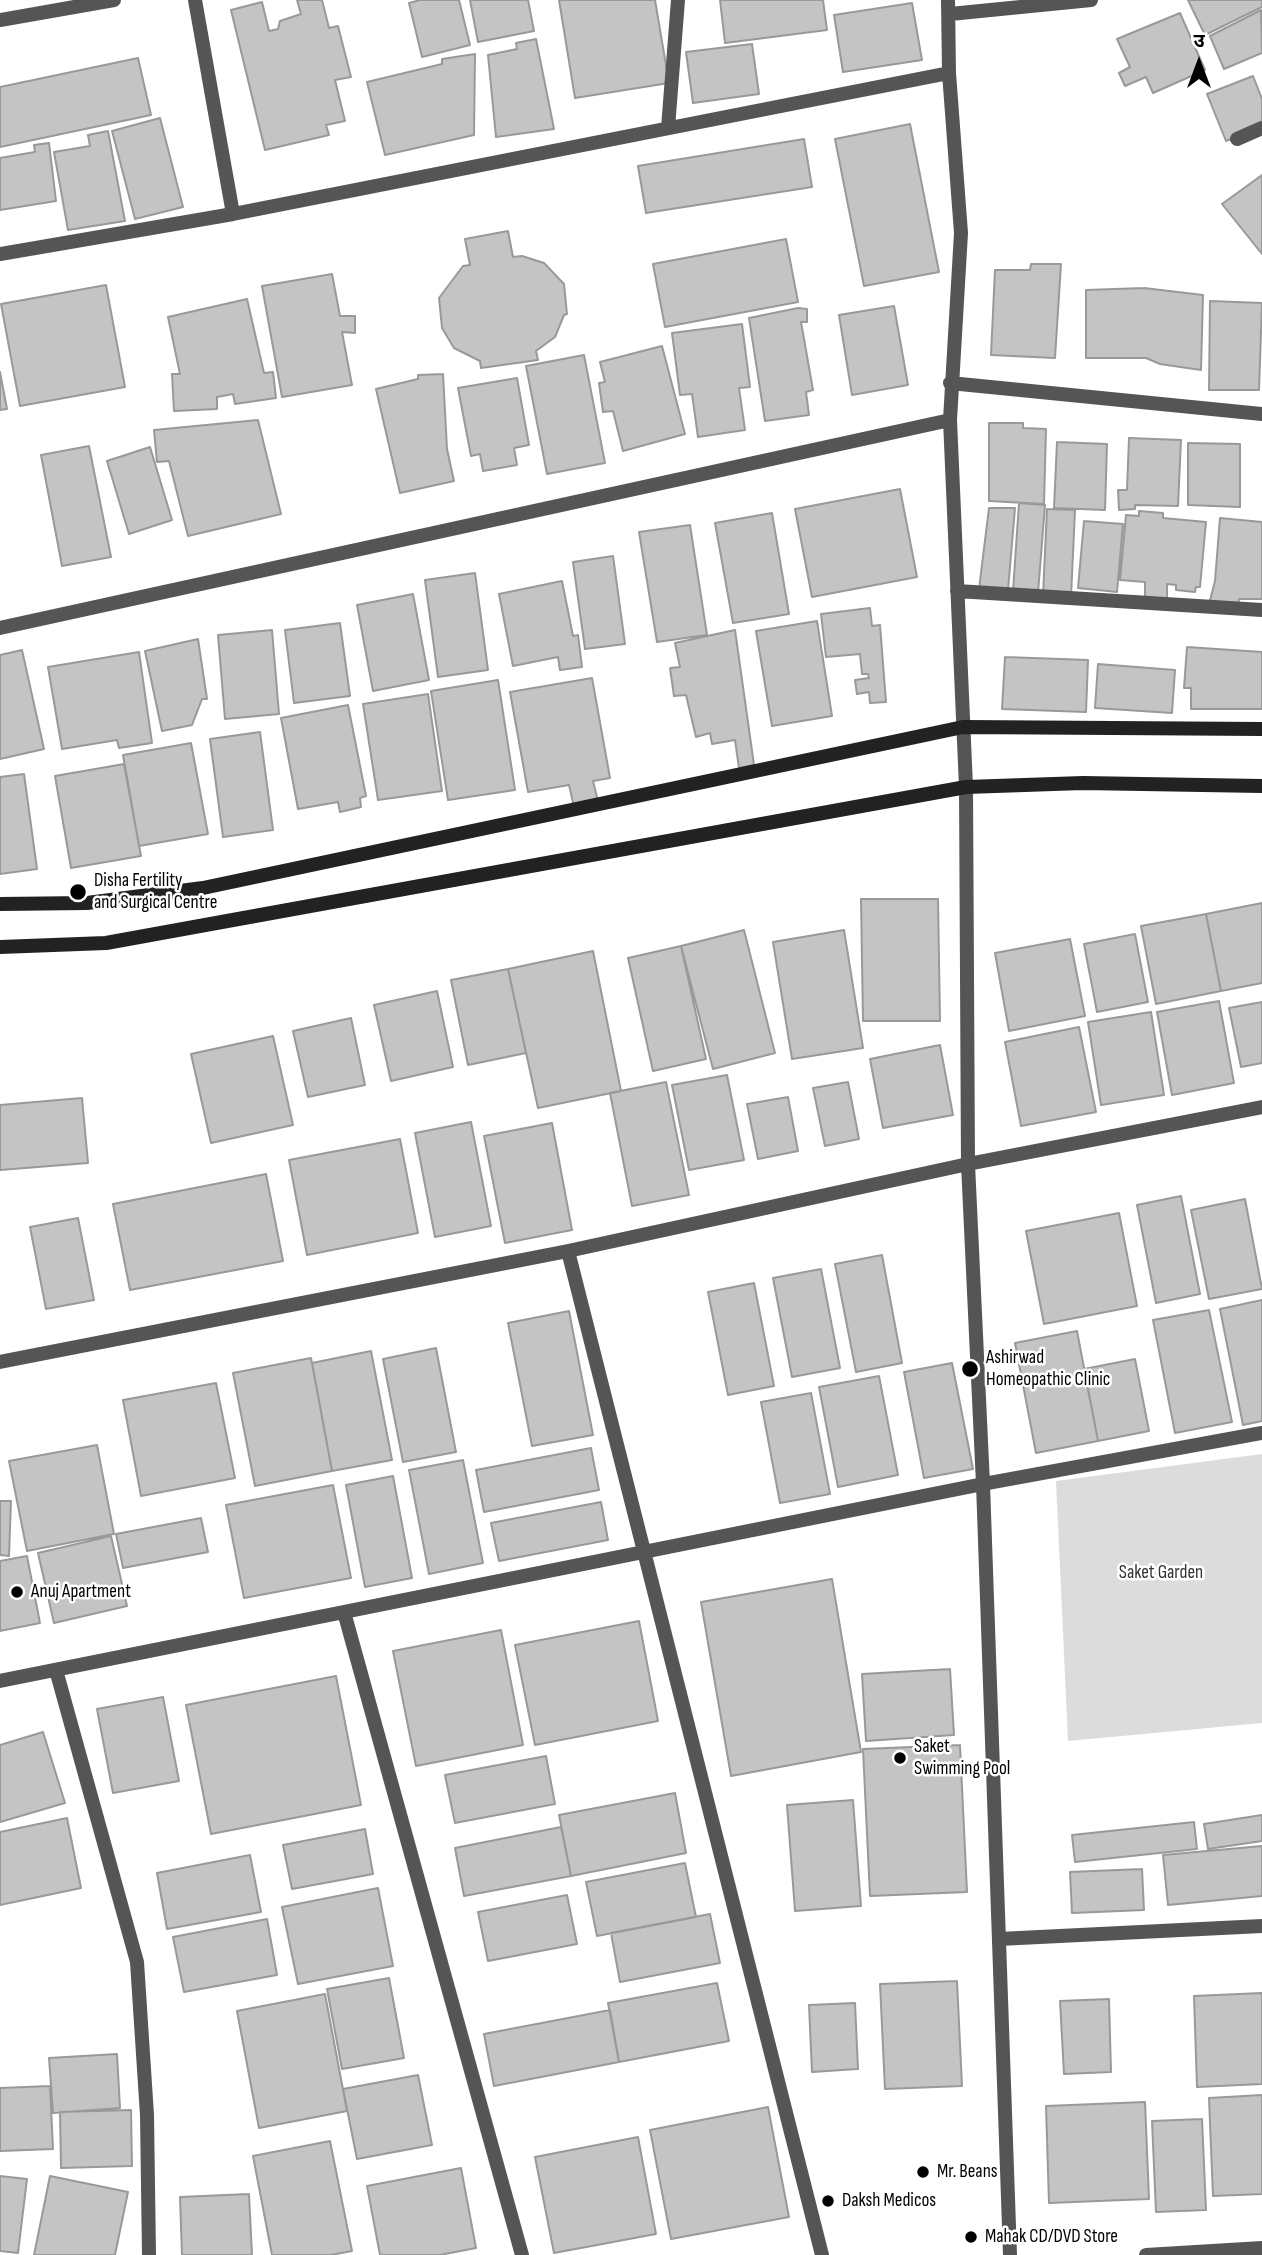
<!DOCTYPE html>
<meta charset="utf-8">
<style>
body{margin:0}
#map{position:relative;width:1262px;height:2255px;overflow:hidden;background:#fff;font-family:"Sofia Sans Condensed","Noto Sans Devanagari",sans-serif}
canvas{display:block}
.north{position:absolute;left:1164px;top:28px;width:70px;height:70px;-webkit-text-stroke:5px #fff;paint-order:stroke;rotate:0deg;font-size:19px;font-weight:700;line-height:28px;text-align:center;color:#000}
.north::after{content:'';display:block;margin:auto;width:24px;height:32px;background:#000;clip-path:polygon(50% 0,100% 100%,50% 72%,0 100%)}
</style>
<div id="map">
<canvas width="1262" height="2255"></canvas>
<div class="north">उ</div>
</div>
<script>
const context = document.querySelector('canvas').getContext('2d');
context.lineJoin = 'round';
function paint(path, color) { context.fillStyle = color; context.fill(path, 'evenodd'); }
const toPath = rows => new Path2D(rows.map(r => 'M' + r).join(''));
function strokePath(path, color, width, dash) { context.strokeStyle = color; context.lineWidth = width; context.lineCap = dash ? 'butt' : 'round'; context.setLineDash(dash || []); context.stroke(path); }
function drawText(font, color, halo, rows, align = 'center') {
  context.font = font + ' "Sofia Sans Condensed",sans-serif'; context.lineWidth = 5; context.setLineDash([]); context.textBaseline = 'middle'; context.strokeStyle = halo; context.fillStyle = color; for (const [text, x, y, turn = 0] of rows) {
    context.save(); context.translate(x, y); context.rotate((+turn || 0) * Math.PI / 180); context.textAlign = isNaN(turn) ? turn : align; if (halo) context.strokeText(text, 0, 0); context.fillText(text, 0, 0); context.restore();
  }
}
const green = toPath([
 [1262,1454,1262,1723,1068,1741,1056,1481]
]);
const building = toPath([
 [297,0,322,0,329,28,338,26,351,77,335,80,345,121,326,125,329,135,265,150,231,10,262,2,269,31,278,29,280,21,301,14,297,0],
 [420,0,459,0,470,45,422,57,409,3,420,0],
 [470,0,528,0,534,31,478,42,470,0],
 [559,0,655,0,669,83,575,98,559,0],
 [720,0,823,0,827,30,725,43,720,0],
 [1188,0,1262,0,1262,7,1205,35,1188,0],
 [912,3,922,60,843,72,834,15,912,3],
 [1261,10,1262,53,1224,69,1210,36,1261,10],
 [1180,13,1205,70,1153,93,1146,77,1125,86,1119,73,1130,67,1117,39,1180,13],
 [536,39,554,129,496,137,488,55,517,49,516,43,536,39],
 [752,44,759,94,693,103,686,52,752,44],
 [475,54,474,135,385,155,367,82,442,64,442,59,475,54],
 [138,58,151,115,0,147,0,87,138,58],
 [1253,76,1262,99,1262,127,1226,141,1207,94,1253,76],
 [160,118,183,207,135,219,112,131,160,118],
 [910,124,939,272,864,286,835,139,910,124],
 [108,131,125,221,68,230,54,152,90,146,88,135,108,131],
 [804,139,812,187,646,213,638,166,804,139],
 [49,143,56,201,0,210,0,158,35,152,34,145,49,143],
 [1262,175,1262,254,1222,204,1262,175],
 [508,231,513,257,522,256,544,263,564,284,567,314,564,315,555,337,536,351,538,360,481,368,480,361,454,348,442,328,439,298,463,266,470,265,465,239,508,231],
 [786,239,798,302,665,327,653,264,786,239],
 [1031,264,1061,264,1055,358,991,355,995,270,1030,270,1031,264],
 [332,274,340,316,355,316,355,333,342,332,352,385,282,397,262,286,332,274],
 [106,285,125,387,20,406,1,304,106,285],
 [1144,288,1203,295,1201,370,1160,364,1146,358,1086,358,1086,290,1144,288],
 [247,299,264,373,273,372,276,398,235,404,233,394,217,397,217,409,174,411,172,374,180,374,168,317,247,299],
 [1210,301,1262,303,1259,390,1209,390,1210,301],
 [894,306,908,385,852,395,839,315,894,306],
 [798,308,807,309,807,322,801,322,813,390,806,392,809,415,765,421,749,318,798,308],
 [742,324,750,387,739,388,745,430,698,437,692,394,680,395,672,333,742,324],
 [662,346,685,434,623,451,613,411,603,412,599,383,605,382,600,362,662,346],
 [584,355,605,463,547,474,526,366,584,355],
 [0,372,7,409,0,410,0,372],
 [443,374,447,449,454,481,400,493,376,389,418,379,418,375,443,374],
 [517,378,529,445,514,448,517,465,483,471,480,454,471,456,458,388,517,378],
 [258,420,281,514,188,536,169,461,157,462,154,430,258,420],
 [989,423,1023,423,1023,428,1046,429,1044,504,989,501,989,423],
 [1129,438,1181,440,1178,506,1135,505,1135,509,1119,510,1118,490,1127,490,1129,438],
 [1057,442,1107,444,1105,510,1054,508,1057,442],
 [1188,443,1240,444,1240,507,1188,505,1188,443],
 [89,446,111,557,62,566,41,455,89,446],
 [150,447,172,520,129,534,107,461,150,447],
 [900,489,917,577,812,597,795,509,900,489],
 [1019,503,1045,505,1038,593,1013,591,1019,503],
 [989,508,1015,508,1008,590,979,589,989,508],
 [1047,509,1075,510,1071,597,1043,595,1047,509],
 [1139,511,1163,513,1163,518,1206,522,1200,587,1196,587,1195,592,1176,590,1176,585,1167,584,1167,598,1145,598,1145,582,1120,580,1126,515,1139,516,1139,511],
 [772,513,789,614,733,623,715,523,772,513],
 [1220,518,1262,522,1262,599,1239,599,1238,605,1209,604,1215,581,1220,518],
 [1084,521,1123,524,1117,592,1078,588,1084,521],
 [690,525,707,635,657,642,639,532,690,525],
 [613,556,625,644,585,649,573,562,613,556],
 [475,573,488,670,438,677,425,580,475,573],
 [562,581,573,636,578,635,582,667,560,670,558,657,513,666,499,594,562,581],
 [413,594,429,680,373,691,357,605,413,594],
 [870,608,872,626,880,625,886,702,870,703,869,692,857,694,855,680,869,678,868,674,862,674,860,654,826,657,821,614,870,608],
 [817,621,832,716,772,726,756,631,817,621],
 [340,623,350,696,294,703,285,630,340,623],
 [272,630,279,714,225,719,218,635,272,630],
 [735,630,754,765,739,768,735,740,712,744,710,733,696,737,686,695,674,696,670,668,680,667,675,643,735,630],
 [198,639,207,699,202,699,192,725,162,731,145,651,198,639],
 [1187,647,1262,652,1262,709,1191,709,1191,688,1184,688,1187,647],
 [22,650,44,749,0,759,0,655,22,650],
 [139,652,152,743,119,748,117,740,62,749,48,667,139,652],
 [1005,657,1088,660,1086,712,1002,709,1005,657],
 [1098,664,1175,670,1172,713,1095,708,1098,664],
 [592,678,610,778,593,781,598,801,574,807,569,785,528,792,510,692,592,678],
 [498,680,515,790,448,800,431,691,498,680],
 [428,694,442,791,378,800,363,704,428,694],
 [348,705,366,796,360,798,361,807,340,812,338,802,298,809,281,718,348,705],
 [260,732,273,830,223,837,210,739,260,732],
 [191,743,208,834,139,846,123,755,191,743],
 [124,764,141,856,71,868,55,776,124,764],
 [24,774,37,869,0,874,0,777,24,774],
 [861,899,938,899,940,1021,863,1021,861,899],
 [1262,903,1262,983,1221,991,1206,914,1262,903],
 [1206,914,1221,991,1156,1004,1141,926,1206,914],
 [744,930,775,1053,713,1069,681,946,744,930],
 [844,930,863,1048,792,1059,773,942,844,930],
 [1135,934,1148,1002,1097,1012,1084,944,1135,934],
 [1070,939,1085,1016,1009,1031,995,953,1070,939],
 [681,946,706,1059,653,1071,628,958,681,946],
 [593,951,621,1091,538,1108,508,969,593,951],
 [508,969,526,1053,468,1065,451,980,508,969],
 [437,991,453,1067,391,1081,374,1005,437,991],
 [1219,1001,1234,1083,1172,1095,1157,1012,1219,1001],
 [1262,1002,1262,1063,1241,1067,1229,1008,1262,1002],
 [1151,1012,1164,1095,1101,1105,1088,1022,1151,1012],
 [351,1018,365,1085,308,1097,293,1031,351,1018],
 [1079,1027,1096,1112,1021,1126,1005,1042,1079,1027],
 [273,1036,293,1125,211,1143,191,1054,273,1036],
 [940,1045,953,1115,883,1128,870,1059,940,1045],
 [727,1075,744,1160,689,1170,672,1085,727,1075],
 [666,1082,689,1195,632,1206,610,1093,666,1082],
 [848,1082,859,1139,825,1146,813,1088,848,1082],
 [788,1097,798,1151,758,1159,747,1104,788,1097],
 [82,1098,88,1163,0,1170,0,1105,82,1098],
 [471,1122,491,1226,435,1237,415,1133,471,1122],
 [552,1123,572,1230,505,1243,484,1136,552,1123],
 [400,1139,418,1233,307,1255,289,1160,400,1139],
 [266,1174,283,1261,130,1290,113,1204,266,1174],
 [1181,1196,1200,1294,1156,1303,1137,1205,1181,1196],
 [1245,1199,1262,1289,1209,1299,1191,1210,1245,1199],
 [1119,1213,1137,1306,1044,1324,1026,1231,1119,1213],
 [78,1218,94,1300,46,1309,30,1227,78,1218],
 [882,1255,902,1363,856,1372,835,1264,882,1255],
 [821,1269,840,1368,792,1377,773,1278,821,1269],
 [754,1283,774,1386,728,1395,708,1292,754,1283],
 [1262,1300,1262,1421,1243,1425,1220,1309,1262,1300],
 [1209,1310,1232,1422,1175,1433,1153,1320,1209,1310],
 [569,1311,593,1435,532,1446,508,1323,569,1311],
 [1077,1331,1098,1441,1036,1453,1015,1343,1077,1331],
 [436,1348,456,1452,403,1462,383,1359,436,1348],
 [371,1351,392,1460,332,1471,312,1363,371,1351],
 [311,1358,332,1471,255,1486,233,1373,311,1358],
 [1135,1359,1149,1431,1098,1441,1084,1369,1135,1359],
 [952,1363,973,1469,924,1478,904,1372,952,1363],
 [879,1376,898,1475,838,1487,819,1387,879,1376],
 [216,1383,235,1478,141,1496,123,1400,216,1383],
 [811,1393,830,1494,780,1503,761,1402,811,1393],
 [97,1445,114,1534,27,1551,9,1461,97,1445],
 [591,1448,599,1490,484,1512,476,1470,591,1448],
 [463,1460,483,1563,429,1574,409,1470,463,1460],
 [393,1476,412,1578,365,1587,346,1485,393,1476],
 [333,1485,351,1578,244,1598,226,1505,333,1485],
 [0,1501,11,1501,9,1556,0,1555,0,1501],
 [601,1502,608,1540,499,1561,491,1523,601,1502],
 [201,1518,208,1552,123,1568,116,1534,201,1518],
 [111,1536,127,1606,54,1623,38,1553,111,1536],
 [27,1556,40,1623,0,1631,0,1561,27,1556],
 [832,1579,861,1752,731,1776,701,1602,832,1579],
 [639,1621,658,1721,535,1745,515,1645,639,1621],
 [501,1630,523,1745,416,1766,393,1651,501,1630],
 [950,1669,954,1735,866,1741,862,1674,950,1669],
 [336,1676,361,1805,211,1834,186,1705,336,1676],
 [163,1697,179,1781,113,1793,97,1709,163,1697],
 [43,1732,65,1803,0,1822,0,1745,43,1732],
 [960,1745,967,1892,870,1896,863,1749,960,1745],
 [546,1756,555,1804,455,1823,445,1775,546,1756],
 [675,1793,686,1853,571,1876,559,1815,675,1793],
 [853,1800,861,1906,795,1911,787,1805,853,1800],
 [1262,1815,1262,1841,1208,1849,1204,1824,1262,1815],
 [67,1818,81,1888,0,1905,0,1832,67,1818],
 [1194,1822,1197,1849,1075,1862,1072,1835,1194,1822],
 [561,1827,571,1876,464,1896,455,1848,561,1827],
 [365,1829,373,1874,292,1889,283,1845,365,1829],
 [1262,1846,1262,1896,1168,1905,1163,1855,1262,1846],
 [250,1855,261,1912,167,1929,157,1873,250,1855],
 [685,1863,696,1917,597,1936,586,1882,685,1863],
 [1142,1869,1144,1910,1072,1913,1070,1872,1142,1869],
 [378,1888,393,1966,298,1984,282,1907,378,1888],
 [567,1895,577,1944,488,1961,478,1912,567,1895],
 [710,1914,720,1963,620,1982,611,1933,710,1914],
 [267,1919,277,1975,184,1992,173,1937,267,1919],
 [389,1978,404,2058,342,2069,327,1989,389,1978],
 [957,1981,962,2086,885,2089,880,1984,957,1981],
 [717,1983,729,2041,619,2062,608,2003,717,1983],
 [1262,1993,1262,2084,1197,2087,1194,1996,1262,1993],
 [325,1994,347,2111,259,2128,237,2011,325,1994],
 [1109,1999,1111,2072,1064,2074,1060,2001,1109,1999],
 [855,2003,858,2069,812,2072,809,2005,855,2003],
 [610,2010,619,2062,494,2086,484,2034,610,2010],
 [117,2054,120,2108,53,2113,49,2058,117,2054],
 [418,2075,432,2145,357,2159,343,2089,418,2075],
 [50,2086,53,2149,0,2151,0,2088,50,2086],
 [1262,2095,1262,2194,1213,2196,1209,2098,1262,2095],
 [1145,2102,1149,2199,1049,2203,1046,2106,1145,2102],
 [768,2107,789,2217,671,2239,650,2130,768,2107],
 [131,2110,132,2166,61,2168,60,2112,131,2110],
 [1202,2119,1206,2210,1156,2212,1152,2121,1202,2119],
 [638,2137,656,2234,554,2253,535,2157,638,2137],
 [330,2141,352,2251,331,2255,272,2255,253,2156,330,2141],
 [461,2168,476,2248,440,2255,380,2255,367,2186,461,2168],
 [0,2176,27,2179,18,2253,0,2251,0,2176],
 [50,2176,128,2192,115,2255,34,2255,50,2176],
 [249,2194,252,2255,182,2255,180,2197,249,2194]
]);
const street = toPath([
 [195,0,233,214],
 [948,0,949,73,961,233,950,420,966,787,968,1164,983,1484,1010,2255],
 [950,14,1091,0],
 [0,20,114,0],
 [668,128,678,0],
 [1237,139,1262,128],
 [0,254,233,214,949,73],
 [950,383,1262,414],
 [957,591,1262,610],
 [0,628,950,420],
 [568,1251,822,2255],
 [0,1362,568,1251,968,1164,1262,1107],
 [344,1612,522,2255],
 [56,1670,137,1962,147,2115,149,2255],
 [0,1681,983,1484,1262,1433],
 [999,1939,1262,1926],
 [1146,2255,1262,2248]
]);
const secondary = toPath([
 [0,904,87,903,203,888,963,727,1262,729],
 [0,947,106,943,966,787,1083,783,1262,786]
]);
const markers = [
 [78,892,9,"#000"],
 [970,1369,9,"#000"],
 [17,1592,7,"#000"],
 [900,1758,7,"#000"],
 [923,2172,7,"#000"],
 [828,2201,7,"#000"],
 [971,2237,7,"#000"]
];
const poiNames = [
 ["Disha Fertility",94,881],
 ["and Surgical Centre",94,903],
 ["Ashirwad",986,1358],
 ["Homeopathic Clinic",986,1380],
 ["Anuj Apartment",31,1592],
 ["Saket",914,1747],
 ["Swimming Pool",914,1769],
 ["Mr. Beans",937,2172],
 ["Daksh Medicos",842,2201],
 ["Mahak CD/DVD Store",985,2237]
];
const parkNames = [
 ["Saket Garden",1161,1573]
];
paint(green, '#dcdcdc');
paint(building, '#c4c4c4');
strokePath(building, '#999', 2);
strokePath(street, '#555', 14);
strokePath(secondary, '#222', 14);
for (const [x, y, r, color] of markers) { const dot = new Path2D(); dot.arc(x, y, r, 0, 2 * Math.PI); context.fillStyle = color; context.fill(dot); strokePath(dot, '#fff', 2.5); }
drawText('19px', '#000', '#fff', poiNames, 'left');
drawText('19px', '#333', '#fff', parkNames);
</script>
